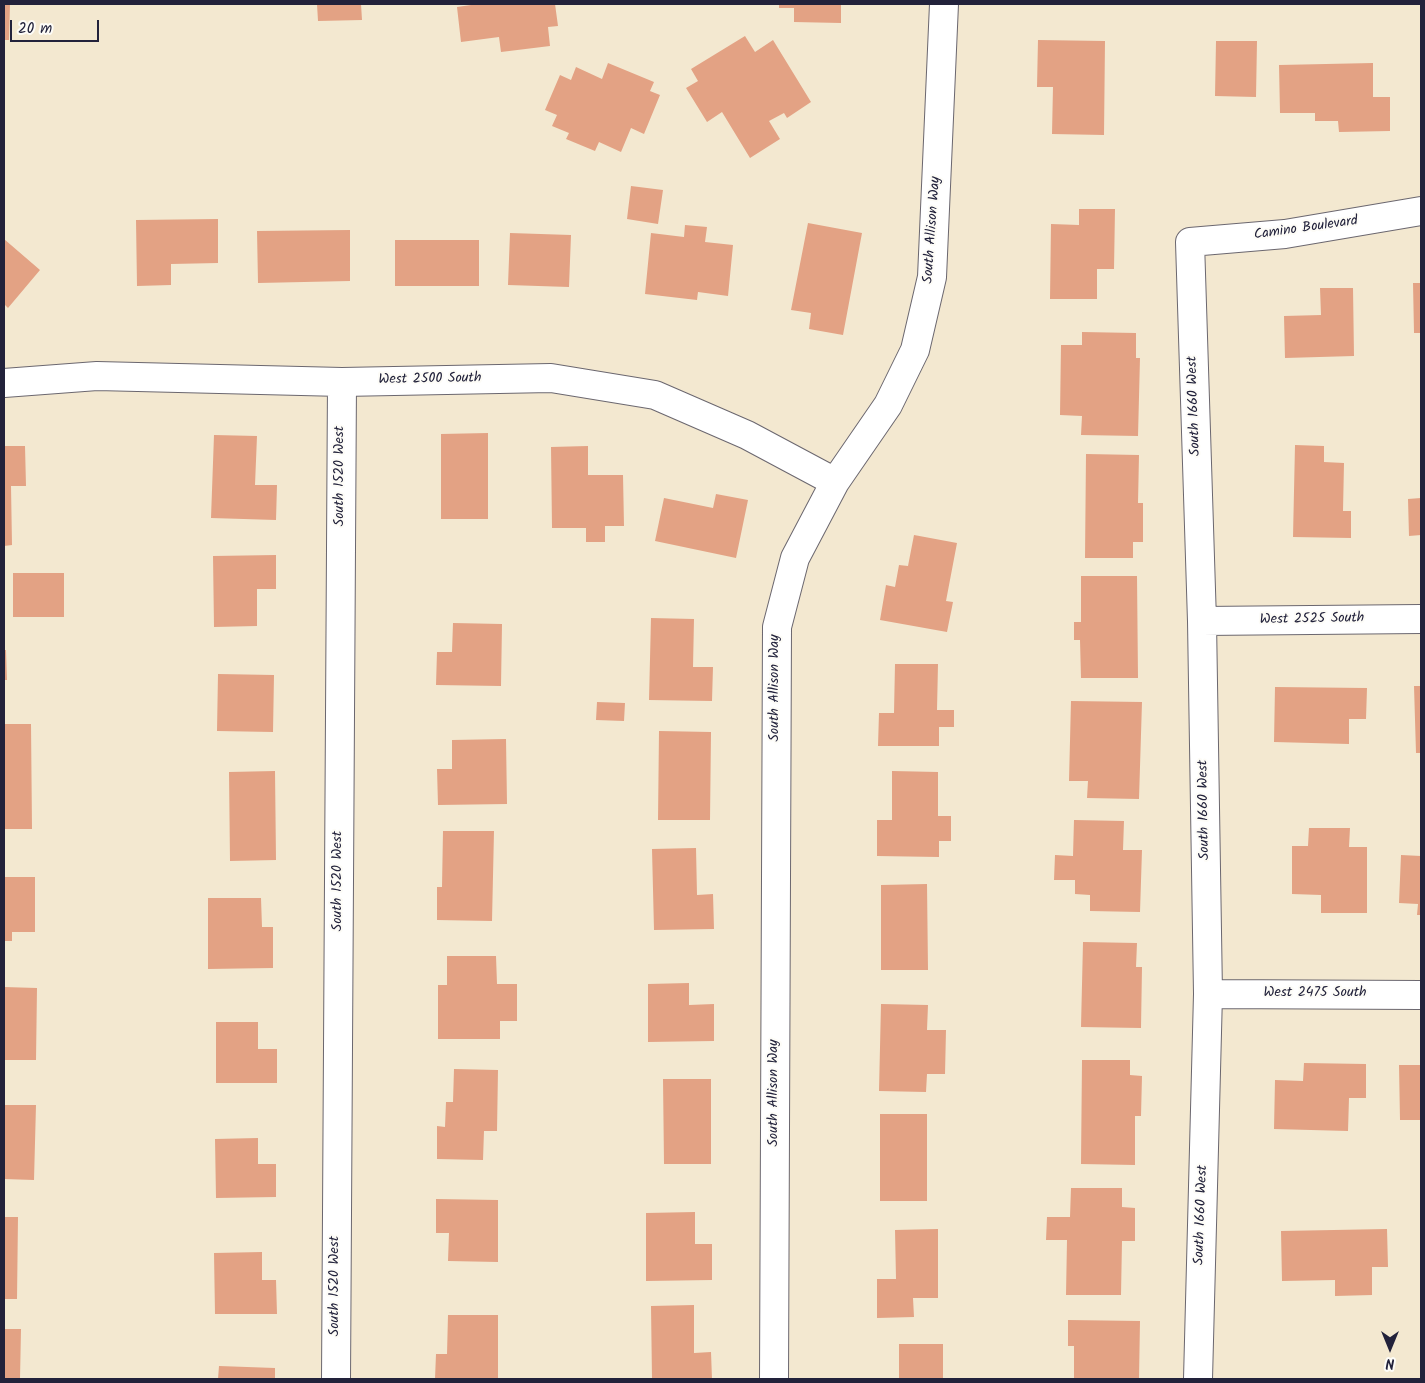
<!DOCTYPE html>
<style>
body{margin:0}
#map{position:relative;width:1425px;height:1383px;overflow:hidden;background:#f3e8d0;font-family:Kalam,sans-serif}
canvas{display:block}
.frame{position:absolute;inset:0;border:5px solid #22223b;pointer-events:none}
.north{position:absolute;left:1365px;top:1323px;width:50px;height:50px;-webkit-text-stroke:4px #fdfcf7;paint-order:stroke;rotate:180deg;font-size:14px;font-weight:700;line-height:20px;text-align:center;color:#22223b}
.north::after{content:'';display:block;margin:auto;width:18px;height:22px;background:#22223b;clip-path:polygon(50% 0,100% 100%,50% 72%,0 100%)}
.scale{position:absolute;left:10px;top:20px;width:89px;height:22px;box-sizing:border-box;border:2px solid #22223b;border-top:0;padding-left:6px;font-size:15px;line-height:18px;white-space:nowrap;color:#22223b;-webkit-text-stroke:4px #fdfcf7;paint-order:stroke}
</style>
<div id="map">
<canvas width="1425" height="1383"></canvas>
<div class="frame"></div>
<div class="north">N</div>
<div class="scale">20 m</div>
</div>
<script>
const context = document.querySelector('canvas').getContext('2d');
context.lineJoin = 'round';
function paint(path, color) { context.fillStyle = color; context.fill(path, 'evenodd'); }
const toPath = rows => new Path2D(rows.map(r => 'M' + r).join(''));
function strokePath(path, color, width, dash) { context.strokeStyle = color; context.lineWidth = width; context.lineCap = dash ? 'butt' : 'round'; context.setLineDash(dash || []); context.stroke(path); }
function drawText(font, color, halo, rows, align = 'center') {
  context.font = font + ' Kalam,sans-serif'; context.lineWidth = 4; context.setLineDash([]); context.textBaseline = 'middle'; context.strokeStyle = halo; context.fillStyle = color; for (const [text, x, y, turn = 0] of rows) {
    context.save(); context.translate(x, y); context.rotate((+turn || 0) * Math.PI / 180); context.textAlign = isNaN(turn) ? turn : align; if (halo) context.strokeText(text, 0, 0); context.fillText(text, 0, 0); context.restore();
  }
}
const building = toPath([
 [4,4,10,4,9,40,4,40],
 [317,4,361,4,362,20,318,21],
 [471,4,555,4,558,26,548,27,550,46,501,52,499,37,461,42,457,7,471,5],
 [779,4,841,4,841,23,794,22,794,8,779,8],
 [745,36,755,52,773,40,811,102,787,118,784,113,769,121,780,139,750,158,722,112,707,122,686,88,698,81,691,69],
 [1038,40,1105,41,1104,135,1052,134,1053,87,1037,87],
 [1216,41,1257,41,1256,97,1215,96],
 [608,63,654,82,650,91,660,95,644,134,631,128,621,152,599,142,595,151,566,139,569,133,552,126,557,115,545,110,560,75,571,80,576,67,602,79],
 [1373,63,1373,97,1390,97,1390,131,1339,132,1338,121,1315,121,1315,113,1280,113,1279,65],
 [631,186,663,190,658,224,627,219],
 [1079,209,1115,209,1114,269,1097,269,1097,299,1050,299,1051,224,1079,225],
 [218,219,218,263,171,264,171,285,137,286,136,220],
 [808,223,862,233,843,335,809,329,811,313,791,310],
 [685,225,707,227,705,242,733,245,728,296,698,292,697,300,645,294,651,233,684,237],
 [350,230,350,281,258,283,257,231],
 [510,233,571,235,569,287,508,285],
 [4,239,40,270,8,308,4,304],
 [395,240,479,240,479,286,395,286],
 [1413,283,1421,283,1421,333,1414,333],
 [1320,288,1353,288,1354,356,1285,358,1284,316,1321,315],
 [1082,332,1136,333,1136,358,1140,358,1138,436,1081,435,1082,416,1060,415,1061,345,1082,345],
 [488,433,488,519,441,519,441,434],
 [214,435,257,436,255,485,277,485,276,520,211,518],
 [1295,445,1324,446,1324,462,1344,463,1343,511,1351,511,1351,538,1293,537],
 [4,446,25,446,26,486,11,486,12,545,4,546],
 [588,446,588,475,623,475,624,526,605,526,605,542,586,542,586,528,552,528,551,447],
 [1086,454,1139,455,1138,503,1143,503,1143,542,1133,542,1133,558,1085,558],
 [716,494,748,500,736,558,655,541,664,498,713,508],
 [1421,498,1421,535,1409,536,1408,499],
 [914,535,957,543,946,601,953,602,947,632,880,620,886,585,895,587,899,565,908,566],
 [276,555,276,589,257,589,257,626,214,627,213,556],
 [13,573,64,573,64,617,13,617],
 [1081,576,1137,576,1138,678,1081,678,1080,640,1074,640,1074,622,1081,622],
 [651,618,694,619,693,667,713,667,712,701,649,700],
 [453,623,502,624,501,686,436,685,437,652,452,652],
 [4,650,6,650,7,680,4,680],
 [895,664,938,664,937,710,954,710,954,727,939,727,939,746,878,746,879,713,894,713],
 [218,674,274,675,273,732,217,731],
 [1414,686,1421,686,1421,753,1416,753],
 [1275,687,1367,688,1366,719,1349,719,1349,744,1274,742],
 [1071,701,1142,702,1139,799,1087,798,1088,781,1069,781],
 [597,702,625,703,624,721,596,720],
 [4,724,31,724,32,829,4,829],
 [659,731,711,732,710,820,658,820],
 [506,739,507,804,438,805,437,769,452,769,452,740],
 [275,771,276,860,230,861,229,772],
 [892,771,938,772,938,816,951,816,951,841,939,841,939,857,877,856,877,820,892,820],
 [1074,820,1124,821,1123,850,1142,850,1140,912,1090,911,1090,895,1075,894,1075,880,1054,880,1055,855,1073,856],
 [1309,828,1350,828,1349,847,1367,847,1367,913,1321,913,1321,895,1292,894,1292,846,1308,846],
 [443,831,494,831,492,921,437,920,437,887,442,887],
 [696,848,697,895,713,894,714,929,654,930,652,849],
 [1401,855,1421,856,1421,915,1417,915,1418,904,1399,903],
 [4,877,35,877,35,932,12,932,12,941,4,941],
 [927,884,928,970,881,970,881,885],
 [208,898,261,898,262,927,273,927,273,968,208,969],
 [1083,942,1137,943,1136,967,1142,967,1141,1028,1081,1027],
 [447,956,496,956,497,984,517,984,517,1021,500,1021,500,1039,438,1039,438,985,447,985],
 [689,983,689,1005,714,1004,714,1041,648,1042,648,984],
 [4,987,37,988,36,1060,4,1060],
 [881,1004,928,1005,927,1030,946,1030,945,1074,927,1074,926,1092,879,1091],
 [216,1022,258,1022,258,1049,277,1049,277,1083,216,1083],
 [1082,1060,1130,1060,1130,1075,1142,1076,1141,1116,1135,1116,1135,1165,1081,1164],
 [1304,1063,1366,1064,1366,1098,1349,1098,1348,1131,1274,1129,1275,1080,1303,1081],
 [1399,1065,1421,1065,1421,1120,1400,1120],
 [454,1069,498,1070,497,1131,484,1131,483,1160,437,1159,437,1126,445,1127,446,1102,453,1102],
 [663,1079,711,1079,711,1164,664,1164],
 [4,1105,36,1105,34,1180,4,1179],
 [880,1114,927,1114,927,1201,880,1201],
 [258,1138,258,1164,276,1164,276,1197,216,1198,215,1139],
 [1071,1188,1122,1188,1122,1207,1135,1208,1135,1241,1122,1241,1121,1295,1066,1295,1067,1240,1046,1240,1047,1217,1070,1217],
 [436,1199,498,1200,498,1262,448,1261,449,1233,436,1233],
 [695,1212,695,1244,712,1244,712,1280,646,1281,646,1213],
 [4,1217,18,1217,17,1299,4,1299],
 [938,1229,938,1298,913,1298,914,1317,877,1318,877,1279,896,1279,895,1230],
 [1387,1229,1388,1267,1372,1267,1372,1295,1335,1296,1335,1280,1282,1281,1281,1231],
 [262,1252,262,1280,276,1280,277,1314,215,1314,214,1253],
 [694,1305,694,1353,711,1352,712,1379,652,1379,651,1306],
 [448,1315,498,1315,498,1379,435,1379,436,1354,447,1354],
 [1068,1320,1140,1321,1139,1379,1074,1379,1074,1346,1068,1346],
 [4,1329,21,1329,20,1379,4,1379],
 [899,1344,943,1344,943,1379,899,1379],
 [219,1366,275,1368,275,1379,218,1379]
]);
const minor = toPath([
 [4,383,97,376,342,382,551,378,655,395,747,435,835,482],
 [1202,621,1421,619],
 [1208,994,1421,995],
 [336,1379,342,382],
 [774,1379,777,627,795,558,835,482,888,405,915,350,932,277,944,4],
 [1198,1379,1208,994,1202,621,1190,242,1285,234,1421,211]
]);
const streetNames = [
 ["Camino Boulevard",1306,229,-8],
 ["South Allison Way",933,230,-86],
 ["West 2500 South",430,380,-1],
 ["South 1660 West",1195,406,-92],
 ["South 1520 West",341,476,-90],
 ["West 2525 South",1312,620,-1],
 ["South Allison Way",776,688,-90],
 ["South 1660 West",1205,810,-91],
 ["South 1520 West",339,881,-90],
 ["West 2475 South",1315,994],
 ["South Allison Way",775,1093,-90],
 ["South 1660 West",1202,1215,-88],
 ["South 1520 West",336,1286,-90]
];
paint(building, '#e3a284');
strokePath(minor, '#6b676f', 30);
strokePath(minor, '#fff', 28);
drawText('14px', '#22223b', '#fdfcf7', streetNames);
</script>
